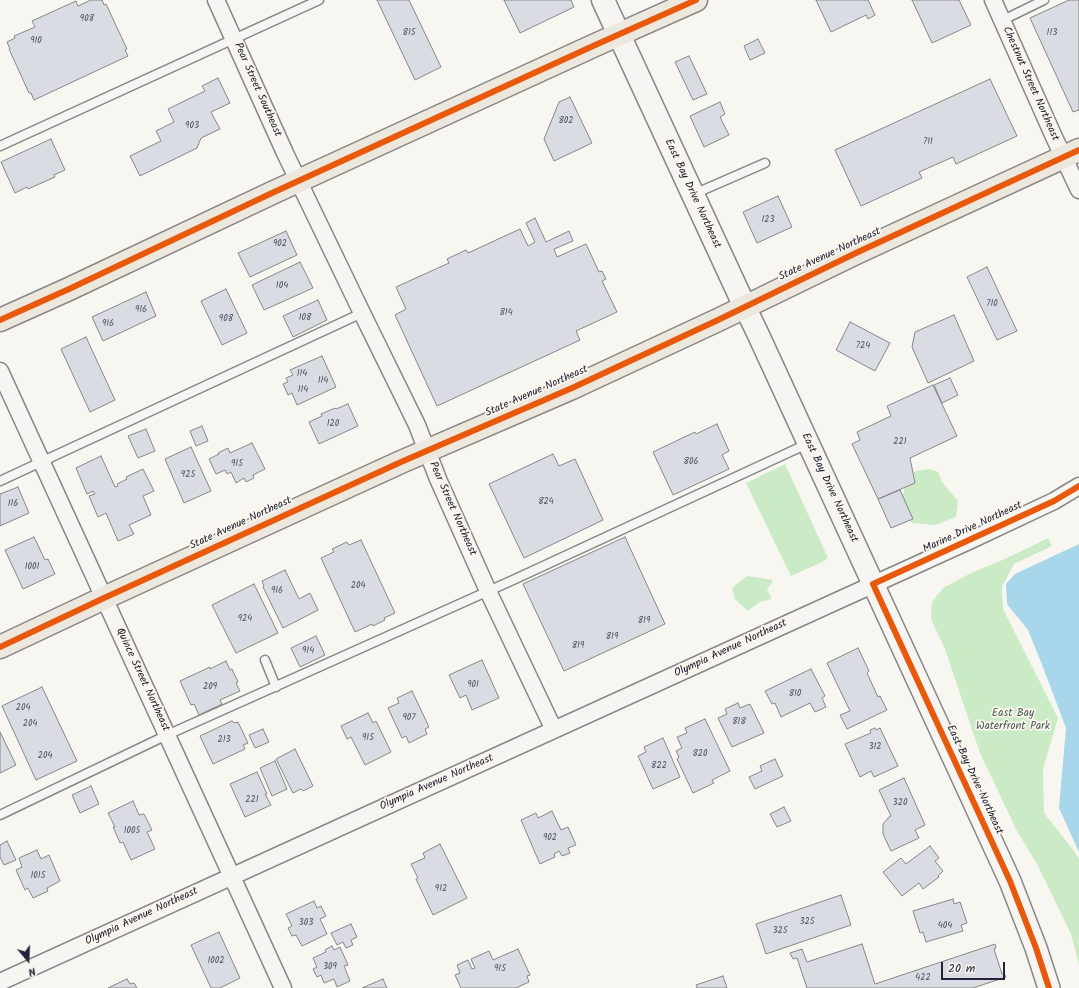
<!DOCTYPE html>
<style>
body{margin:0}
#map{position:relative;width:1079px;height:988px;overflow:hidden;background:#f8f6f0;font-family:Kalam,sans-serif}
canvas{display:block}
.north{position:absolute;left:8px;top:940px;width:40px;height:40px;-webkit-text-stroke:3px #fbf7ec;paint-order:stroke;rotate:161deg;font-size:11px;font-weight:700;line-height:16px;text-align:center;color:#22223b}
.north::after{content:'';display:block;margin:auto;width:14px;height:18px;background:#22223b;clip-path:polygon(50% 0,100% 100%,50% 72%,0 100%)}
.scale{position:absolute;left:941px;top:962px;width:64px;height:18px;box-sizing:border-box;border:2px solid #22223b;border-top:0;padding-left:5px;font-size:12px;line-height:14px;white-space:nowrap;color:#22223b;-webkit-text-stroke:3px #fbf7ec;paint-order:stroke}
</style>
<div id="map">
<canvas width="1079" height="988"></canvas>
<div class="north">N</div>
<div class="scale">20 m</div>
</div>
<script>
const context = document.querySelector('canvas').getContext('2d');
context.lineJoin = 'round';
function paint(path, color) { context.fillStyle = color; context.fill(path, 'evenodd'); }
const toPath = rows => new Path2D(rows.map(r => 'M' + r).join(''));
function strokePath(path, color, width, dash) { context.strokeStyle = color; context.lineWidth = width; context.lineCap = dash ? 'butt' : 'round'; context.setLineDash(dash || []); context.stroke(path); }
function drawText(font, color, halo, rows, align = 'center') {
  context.font = font + ' Kalam,sans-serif'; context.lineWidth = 3.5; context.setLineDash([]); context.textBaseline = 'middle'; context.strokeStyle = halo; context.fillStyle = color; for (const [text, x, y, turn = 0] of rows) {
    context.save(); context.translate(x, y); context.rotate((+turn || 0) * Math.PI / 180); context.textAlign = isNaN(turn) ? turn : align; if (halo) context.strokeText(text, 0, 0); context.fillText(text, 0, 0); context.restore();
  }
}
const green = toPath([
 [785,464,828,558,822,562,791,576,746,483],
 [930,469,938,472,942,482,958,501,956,517,935,525,912,523,898,504,904,492,905,478,916,471],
 [1048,538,1052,546,1014,564,1002,587,1003,609,1058,718,1043,769,1044,813,1074,851,1079,859,1079,965,1071,934,1037,864,1016,829,980,753,945,649,931,619,932,602,943,588,973,572,1005,559],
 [747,576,773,580,767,590,772,599,760,602,748,611,735,599,732,588]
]);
const water = toPath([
 [1079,544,1079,852,1059,808,1066,728,1041,662,1028,630,1007,604,1006,584,1015,574]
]);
const building = toPath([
 [91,0,102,0,104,5,106,4,127,49,125,50,128,56,34,100,31,93,29,93,9,49,10,49,7,42,15,38,14,36,35,27,32,21,76,1,78,6,91,0],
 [377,0,409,0,441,67,415,80,377,0],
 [504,0,571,0,574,7,520,33,504,0],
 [816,0,868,0,875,15,868,19,866,15,831,32,816,0],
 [912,0,959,0,971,25,932,43,912,0],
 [1069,0,1079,0,1079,110,1073,112,1030,18,1069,0],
 [758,39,765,53,750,60,744,46,758,39],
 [689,56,707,94,693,100,675,62,689,56],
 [218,78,230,103,211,112,220,129,201,138,197,148,140,176,130,156,161,141,156,131,174,122,168,109,205,91,202,86,218,78],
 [990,79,1017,136,956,164,953,157,919,172,922,178,861,206,835,150,990,79],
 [570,97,592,143,554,161,544,139,559,102,570,97],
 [720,102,725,114,720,117,729,135,704,147,690,116,720,102],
 [51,139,65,170,54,175,55,177,28,189,27,187,15,193,1,162,51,139],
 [778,196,792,227,757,243,743,212,778,196],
 [535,218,546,242,569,231,573,241,554,249,557,257,586,244,599,272,602,271,606,279,602,281,617,312,576,331,580,340,437,406,395,315,406,309,396,287,449,263,447,259,466,250,468,253,520,229,528,246,535,242,526,223,535,218],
 [286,231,297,255,250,277,238,253,286,231],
 [300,262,313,288,264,310,252,285,300,262],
 [987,267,1017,331,997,340,967,277,987,267],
 [226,289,247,333,222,345,201,301,226,289],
 [146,292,156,316,103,341,92,317,146,292],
 [318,300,327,320,293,337,283,316,318,300],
 [954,315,974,361,928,383,912,347,915,332,954,315],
 [850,322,890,343,875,371,836,350,850,322],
 [86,337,115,400,90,412,61,349,86,337],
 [322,356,336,387,297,405,292,393,288,395,283,384,288,382,286,378,293,375,290,370,322,356],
 [950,378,958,395,942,403,934,385,950,378],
 [933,385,957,436,910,458,915,483,878,499,852,444,860,440,857,432,891,416,887,406,933,385],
 [348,404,358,426,319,444,309,422,322,416,321,414,335,408,336,409,348,404],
 [717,424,729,451,722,455,729,469,673,495,653,452,695,432,696,434,717,424],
 [202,426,208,441,196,446,190,431,202,426],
 [146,429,155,451,138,458,128,436,146,429],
 [252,443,265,469,253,475,254,478,246,482,244,478,236,483,231,472,227,474,225,470,216,474,209,459,219,454,218,453,228,448,230,453,252,443],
 [191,447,211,491,184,503,165,459,191,447],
 [553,454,559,466,575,459,603,520,524,558,489,484,553,454],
 [101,456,115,487,118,486,117,484,127,479,126,477,143,469,154,491,143,496,151,515,129,525,134,534,118,541,106,513,98,517,89,496,95,494,93,491,87,494,76,468,101,456],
 [18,487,29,513,0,526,0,494,18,487],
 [900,490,913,519,891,528,878,499,900,490],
 [34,537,45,560,48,559,55,574,23,589,5,550,34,537],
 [625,537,665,624,564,671,523,584,625,537],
 [361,540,395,613,384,618,385,620,373,626,372,624,355,632,321,558,334,552,332,549,347,542,349,545,361,540],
 [285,570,299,599,310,593,318,610,283,628,263,587,264,586,262,581,285,570],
 [254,584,278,633,236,653,212,605,254,584],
 [316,636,325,655,300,667,291,648,316,636],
 [858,648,869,671,867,673,878,697,880,696,887,710,847,729,840,715,850,711,827,663,858,648],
 [482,660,499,698,472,710,466,695,460,698,449,675,482,660],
 [226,661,230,670,232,669,238,682,236,683,240,691,220,700,222,704,199,715,194,704,191,705,180,681,210,667,210,669,226,661],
 [811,669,825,696,822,698,826,707,815,712,810,703,781,717,775,703,772,704,765,691,811,669],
 [42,687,77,761,36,780,2,706,42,687],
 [412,691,429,727,425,729,427,734,409,743,406,736,402,738,388,708,399,703,397,698,412,691],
 [738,703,740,708,750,704,764,733,732,747,718,718,727,714,725,709,738,703],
 [368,713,373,723,376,721,391,752,365,765,351,737,347,739,341,726,368,713],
 [705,719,730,771,712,780,714,783,693,793,677,759,679,757,676,751,682,748,677,737,687,733,685,728,705,719],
 [232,721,234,723,238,722,248,743,243,745,245,749,213,764,200,736,232,721],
 [875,728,876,730,880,728,898,766,874,777,871,771,860,777,845,744,871,733,870,730,875,728],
 [263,729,269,742,255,748,249,735,263,729],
 [0,732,16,765,0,773,0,732],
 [663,738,680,777,653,789,638,756,646,752,644,747,663,738],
 [295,749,313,786,303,791,301,789,293,793,276,759,295,749],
 [775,759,783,776,755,789,749,777,762,771,760,766,775,759],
 [275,761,287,789,272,796,260,768,275,761],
 [257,772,267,794,265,794,271,805,245,817,230,784,257,772],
 [904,778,925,825,915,830,919,838,891,851,883,834,883,824,889,817,891,816,879,790,904,778],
 [91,786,99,804,80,813,72,795,91,786],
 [133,801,139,815,144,814,152,830,147,832,155,849,131,860,123,842,120,843,113,827,115,827,108,813,133,801],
 [784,807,791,821,777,827,770,814,784,807],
 [552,811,561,830,568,827,576,845,568,848,570,853,562,856,559,851,554,854,555,857,540,864,521,820,536,813,538,818,552,811],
 [7,841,16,860,4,865,0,857,0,845,7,841],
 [440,844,467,898,433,915,416,879,418,878,411,864,425,858,423,853,440,844],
 [930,846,939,858,935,861,943,871,938,876,939,877,923,889,919,883,902,896,883,872,901,858,906,864,930,846],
 [37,850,41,859,49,855,60,881,47,888,48,891,33,898,28,888,25,890,16,870,22,867,19,858,37,850],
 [841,895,851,925,766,954,756,924,841,895],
 [953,899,954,904,960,902,967,923,961,925,963,931,926,942,923,932,920,933,913,911,953,899],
 [314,901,317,908,321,906,326,916,320,919,327,934,302,946,296,935,292,936,288,928,292,926,286,914,314,901],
 [351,924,357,937,351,940,353,945,346,948,343,942,337,945,331,933,351,924],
 [219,932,240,978,220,988,211,988,191,945,219,932],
 [862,944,875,984,995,944,996,948,994,949,1002,974,1004,973,1006,977,973,988,807,988,797,958,793,959,790,953,802,949,807,962,862,944],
 [332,946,334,950,340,947,348,965,344,966,350,981,337,987,334,979,324,983,321,975,317,977,313,969,317,967,313,958,326,952,325,950,332,946],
 [518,949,530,975,527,976,529,982,516,988,461,988,455,975,460,973,457,965,468,960,472,969,475,968,471,959,489,951,493,960,518,949],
 [723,976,727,988,697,988,696,985,723,976],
 [127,979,130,984,134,983,137,988,108,988,127,979],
 [383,979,387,988,362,988,383,979]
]);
const service = toPath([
 [1001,21,1044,0],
 [0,146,319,0],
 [694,194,765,163],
 [0,481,362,313],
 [265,660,276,687],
 [0,815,167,735,513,580,807,444]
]);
const minor = toPath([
 [216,0,285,153,362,313,417,425,438,479,488,591,554,730],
 [993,0,1054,137,1079,190],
 [0,371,283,988],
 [0,982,971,540,1054,501,1079,486]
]);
const tertiary = toPath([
 [745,307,758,334,1010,881,1036,948,1049,988]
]);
const secondary = toPath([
 [603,0,745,307]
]);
const primary = toPath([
 [0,320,69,289,272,193,593,46,696,0],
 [0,647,104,598,401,462,572,388,718,320,858,252,1079,150]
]);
const cycleway = toPath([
 [0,320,69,289,272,193,593,46,696,0],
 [0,647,104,598,401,462,572,388,718,320,858,252,1079,150],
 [1049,988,1036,948,1010,881,873,584,1054,501,1079,486]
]);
const numberNames = [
 ["908",87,19],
 ["815",409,33],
 ["113",1052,33],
 ["910",36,41],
 ["802",566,121],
 ["903",192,126],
 ["711",928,142],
 ["123",768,220],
 ["902",280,244],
 ["104",282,286],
 ["710",992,304],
 ["916",141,310],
 ["814",506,313],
 ["108",305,318],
 ["908",226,319],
 ["916",108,324],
 ["724",863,346],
 ["114",302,374],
 ["114",323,381],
 ["114",303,390],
 ["120",333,424],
 ["221",900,442],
 ["806",691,462],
 ["915",237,464],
 ["925",188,475],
 ["824",546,502],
 ["116",13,504],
 ["1001",32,567],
 ["204",358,586],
 ["916",277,591],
 ["924",245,619],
 ["819",644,621],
 ["819",612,637],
 ["819",578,646],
 ["914",308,651],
 ["901",473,685],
 ["209",210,687],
 ["810",795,694],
 ["204",23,708],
 ["907",409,718],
 ["818",739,722],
 ["204",30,724],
 ["915",368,738],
 ["213",224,740],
 ["312",875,747],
 ["820",700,754],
 ["204",45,756],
 ["822",659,766],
 ["221",252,800],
 ["320",900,803],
 ["1005",132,831],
 ["902",550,838],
 ["1015",38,876],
 ["912",441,889],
 ["325",807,922],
 ["303",306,923],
 ["404",945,926],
 ["325",780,931],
 ["1002",216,961],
 ["309",330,967],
 ["915",500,969],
 ["422",923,978]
];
const streetNames = [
 ["Chestnut Street Northeast",1030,84,66],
 ["Pear Street Southeast",257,90,66],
 ["East Bay Drive Northeast",692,194,65],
 ["State Avenue Northeast",830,255,-25],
 ["State Avenue Northeast",537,392,-24],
 ["East Bay Drive Northeast",829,488,65],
 ["Pear Street Northeast",452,509,66],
 ["State Avenue Northeast",241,524,-25],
 ["Marine Drive Northeast",973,528,-25],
 ["Olympia Avenue Northeast",731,649,-25],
 ["Quince Street Northeast",142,680,65],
 ["East Bay Drive Northeast",974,780,65],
 ["Olympia Avenue Northeast",437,783,-24],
 ["Olympia Avenue Northeast",142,917,-25]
];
const parkNames = [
 ["East Bay",1013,714],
 ["Waterfront Park",1013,727]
];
paint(green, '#cbeac6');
paint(water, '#a8d6ea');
paint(building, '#d9dde3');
strokePath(building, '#878688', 1);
strokePath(service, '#878688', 11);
strokePath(minor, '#878688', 19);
strokePath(tertiary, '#878688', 24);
strokePath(secondary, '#878688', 25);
strokePath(primary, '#878688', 25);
strokePath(service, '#f6f5f1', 8);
strokePath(minor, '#f6f5f1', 16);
strokePath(tertiary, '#f6f5f1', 21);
strokePath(secondary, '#f6f5f1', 22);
strokePath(primary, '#ede8dd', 22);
strokePath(cycleway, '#e8590c', 6);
drawText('9px', '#505165', null, numberNames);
drawText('11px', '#22223b', '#fbf7ec', streetNames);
drawText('11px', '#4a5b5a', '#fbf7ec', parkNames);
</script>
